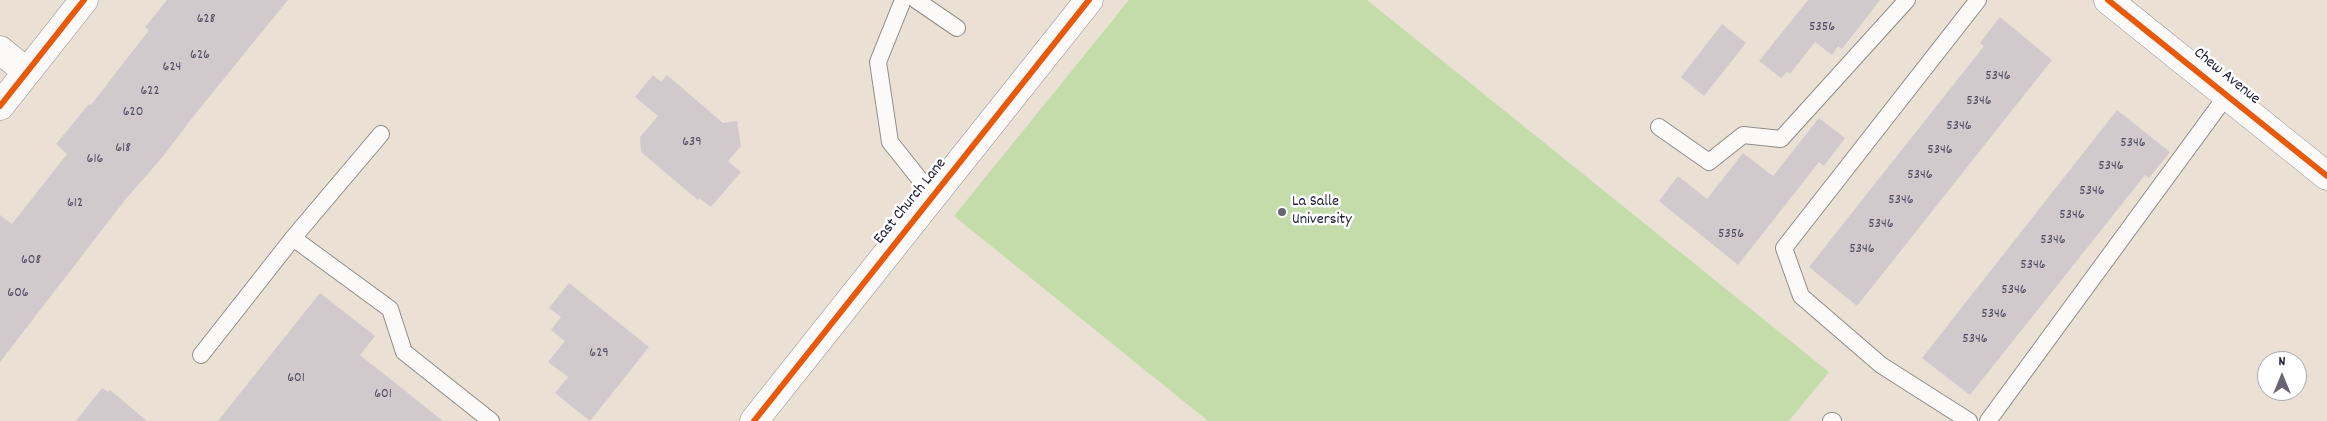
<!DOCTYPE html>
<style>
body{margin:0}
#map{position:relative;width:2327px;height:421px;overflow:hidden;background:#eae1d4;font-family:Dekko,sans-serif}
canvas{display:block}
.north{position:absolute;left:2257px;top:351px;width:50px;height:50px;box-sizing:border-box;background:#fff;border:1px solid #a7a7b1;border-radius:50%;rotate:0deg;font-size:14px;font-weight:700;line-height:20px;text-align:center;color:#22223b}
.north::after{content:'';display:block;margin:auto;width:18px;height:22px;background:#686571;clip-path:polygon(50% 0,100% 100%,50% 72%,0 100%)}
</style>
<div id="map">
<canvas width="2327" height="421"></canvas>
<div class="north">N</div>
</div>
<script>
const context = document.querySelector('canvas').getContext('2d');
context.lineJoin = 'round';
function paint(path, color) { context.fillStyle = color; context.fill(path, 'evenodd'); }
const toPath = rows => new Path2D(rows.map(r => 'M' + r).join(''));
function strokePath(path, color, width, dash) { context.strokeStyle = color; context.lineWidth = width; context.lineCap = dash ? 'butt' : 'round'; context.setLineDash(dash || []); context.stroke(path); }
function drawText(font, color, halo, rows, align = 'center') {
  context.font = font + ' Dekko,sans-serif'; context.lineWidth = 5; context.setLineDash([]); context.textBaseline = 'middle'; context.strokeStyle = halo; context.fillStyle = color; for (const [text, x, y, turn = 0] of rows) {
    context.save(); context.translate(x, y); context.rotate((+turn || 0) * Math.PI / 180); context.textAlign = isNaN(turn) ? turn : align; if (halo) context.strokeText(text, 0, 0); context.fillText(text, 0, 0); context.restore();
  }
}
const green = toPath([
 [1129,0,1367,0,1829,372,1789,421,1208,421,954,216]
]);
const building = toPath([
 [167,0,288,0,196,113,165,154,125,200,0,362,0,215,12,224,67,154,56,144,89,104,91,105,149,30,145,27],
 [1808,0,1880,0,1842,49,1838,46,1832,55,1815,42,1790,74,1787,72,1781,78,1759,61],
 [2000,17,2052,60,1857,306,1809,267,1984,46,1980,43],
 [1722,24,1746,43,1704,96,1681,77],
 [653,75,661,82,667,75,723,123,737,121,741,146,728,161,741,172,711,207,699,198,698,200,641,152,640,137,658,116,635,97],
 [2117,110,2170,152,2149,178,2145,175,1970,395,1922,358],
 [1819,118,1845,138,1824,166,1819,162,1738,265,1659,201,1678,176,1707,199,1743,153,1773,176],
 [569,283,649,347,590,421,555,393,568,377,548,362,565,341,551,330,561,317,549,308],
 [320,293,375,336,360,355,443,421,218,421],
 [102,388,108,392,110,390,147,421,76,421]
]);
const service = toPath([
 [903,0,878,62,890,142,933,196],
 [916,0,957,28],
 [1659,127,1709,162,1743,135,1781,139,1907,0],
 [293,238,381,134],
 [201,355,293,238,390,309,404,352,491,421],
 [1831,421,1833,421],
 [1969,421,1881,365,1801,296,1784,248,1978,0],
 [1988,421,2227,95]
]);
const minor = toPath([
 [0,50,27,72],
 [0,106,84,0],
 [754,421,1089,0]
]);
const tertiary = toPath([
 [2108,0,2327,176]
]);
const cycleway = toPath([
 [2108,0,2327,176],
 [0,106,84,0],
 [754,421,1089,0]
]);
const markers = [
 [1282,212,5,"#686571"]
];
const numberNames = [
 ["628",206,20],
 ["5356",1822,28],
 ["626",200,56],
 ["624",172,68],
 ["5346",1998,77],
 ["622",150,92],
 ["5346",1979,102],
 ["620",133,113],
 ["5346",1959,127],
 ["639",692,143],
 ["5346",2133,144],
 ["618",123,149],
 ["5346",1940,151],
 ["616",95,160],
 ["5346",2111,167],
 ["5346",1920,176],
 ["5346",2092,192],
 ["5346",1901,201],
 ["612",75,204],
 ["5346",2072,216],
 ["5346",1881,225],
 ["5356",1731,235],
 ["5346",2053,241],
 ["5346",1862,250],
 ["608",31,261],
 ["5346",2033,266],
 ["5346",2014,291],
 ["606",18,294],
 ["5346",1994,315],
 ["5346",1975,340],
 ["629",599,354],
 ["601",296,379],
 ["601",383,395]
];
const streetNames = [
 ["Chew Avenue",2226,77,39],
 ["East Church Lane",911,202,-51]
];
const poiNames = [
 ["La Salle",1292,203],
 ["University",1292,221]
];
paint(green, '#c4dcaa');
paint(building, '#d2c9cd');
strokePath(service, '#908b88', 18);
strokePath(minor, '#908b88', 29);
strokePath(tertiary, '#908b88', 29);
strokePath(service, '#fcfaf9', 16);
strokePath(minor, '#fcfaf9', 28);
strokePath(tertiary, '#fcfaf9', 28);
strokePath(cycleway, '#e8590c', 6);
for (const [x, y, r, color] of markers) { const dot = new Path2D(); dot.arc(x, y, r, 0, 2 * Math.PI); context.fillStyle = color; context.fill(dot); strokePath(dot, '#fff', 2); }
drawText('14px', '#4e4c60', null, numberNames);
drawText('16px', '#22223b', '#fff', streetNames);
drawText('16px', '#22223b', '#fff', poiNames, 'left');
</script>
